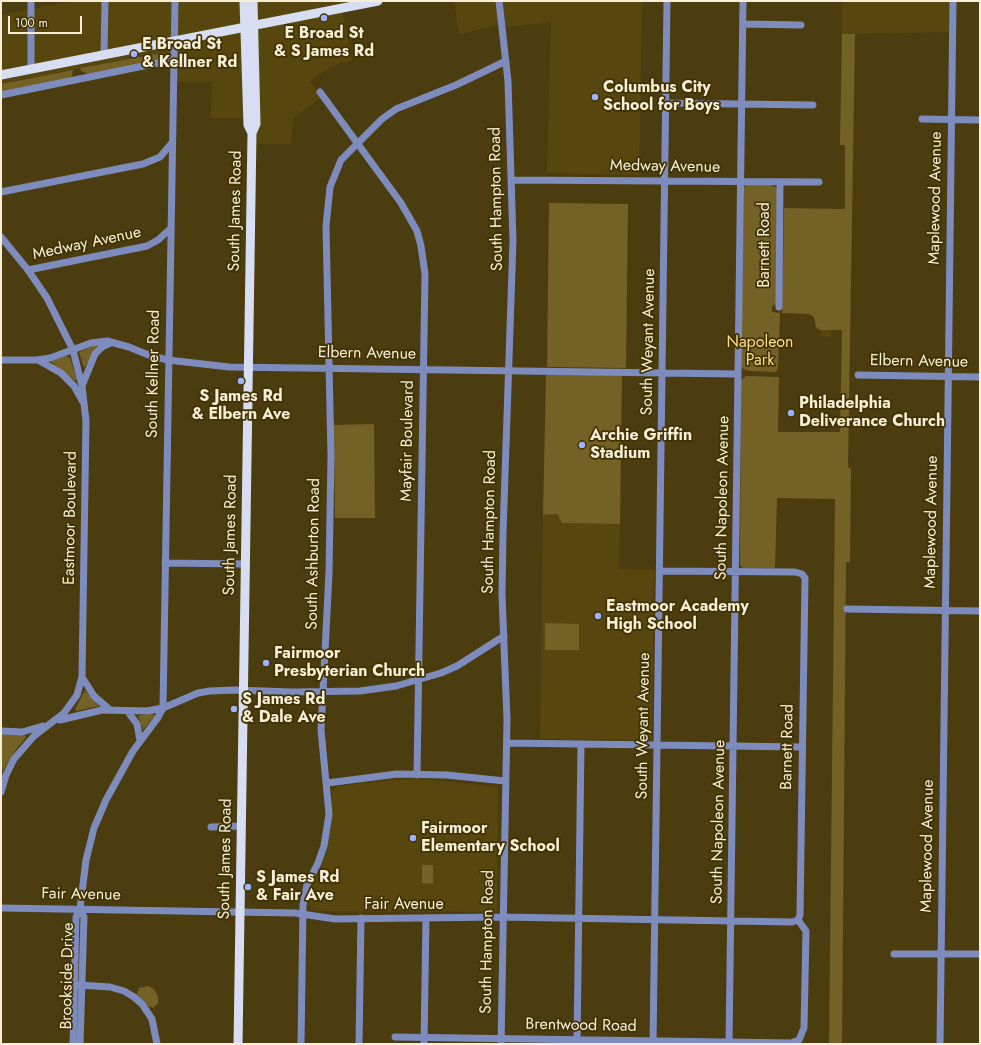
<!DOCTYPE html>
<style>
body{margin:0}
#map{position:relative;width:981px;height:1045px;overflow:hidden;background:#4b3d10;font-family:Jost,sans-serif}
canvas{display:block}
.frame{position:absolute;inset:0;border:2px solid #f6eed7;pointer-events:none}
.scale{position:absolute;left:8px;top:16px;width:74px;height:18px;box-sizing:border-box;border:2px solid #f6eed7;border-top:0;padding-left:5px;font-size:12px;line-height:14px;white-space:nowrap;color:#f6eed7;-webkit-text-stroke:3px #403203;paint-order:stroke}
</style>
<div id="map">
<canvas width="981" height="1045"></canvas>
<div class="frame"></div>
<div class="scale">100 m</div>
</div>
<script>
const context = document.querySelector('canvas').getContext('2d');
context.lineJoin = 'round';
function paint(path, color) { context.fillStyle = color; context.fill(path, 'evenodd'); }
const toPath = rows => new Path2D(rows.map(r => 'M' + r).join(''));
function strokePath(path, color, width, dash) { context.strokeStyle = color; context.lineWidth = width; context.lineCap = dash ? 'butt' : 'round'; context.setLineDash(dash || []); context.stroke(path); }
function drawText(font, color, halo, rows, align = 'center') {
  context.font = font + ' Jost,sans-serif'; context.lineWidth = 3.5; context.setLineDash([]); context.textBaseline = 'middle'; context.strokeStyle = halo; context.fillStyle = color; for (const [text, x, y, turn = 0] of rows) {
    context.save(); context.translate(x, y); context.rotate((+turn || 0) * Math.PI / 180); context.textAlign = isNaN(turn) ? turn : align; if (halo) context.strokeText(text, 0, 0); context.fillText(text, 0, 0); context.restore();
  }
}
const built = toPath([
 [72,1,377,1,341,7,352,60,332,66,309,82,323,96,293,118,291,144,252,144,252,118,211,118,212,82,171,82,171,65,162,60,161,53,1,84,1,15],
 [454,1,642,1,639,175,547,173,551,22,504,27,503,23,459,35],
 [842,1,953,1,952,32,842,34],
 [821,327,831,327,831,337,821,336],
 [557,514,562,523,620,524,619,569,654,570,652,740,540,739,543,515],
 [395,780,430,780,498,787,497,912,315,911,310,906,310,894,327,851,331,825,332,793,338,786]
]);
const green = toPath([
 [842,34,855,34,848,467,851,469,850,562,846,562,842,1044,829,1044,835,499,777,498,775,568,743,568,740,565,741,380,746,376,779,377,778,432,840,432,842,330,820,330,816,327,814,317,809,314,782,313,783,276,784,208,845,209,845,145,840,145],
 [161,53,162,60,90,75,81,71,80,68],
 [73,70,72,76,70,78,1,93,1,84],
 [746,185,770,185,777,188,776,304,772,306,772,312,780,313,778,368,776,372,749,371,743,369,741,365,744,187],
 [549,203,628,204,626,368,547,367],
 [95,345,98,347,84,368,79,352],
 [66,356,70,358,77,379,75,381,51,362,52,360],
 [546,375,622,375,620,524,562,523,557,514,543,515],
 [374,424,375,518,335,518,334,425],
 [545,623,579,624,579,650,545,650],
 [85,690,99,706,76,711,75,709],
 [152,713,155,716,143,730,138,716],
 [1,734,24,734,26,737,15,751,1,774],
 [422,865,433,865,433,884,422,883],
 [148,986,154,989,158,996,158,1003,153,1008,148,1006,137,994,139,988]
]);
const minor = toPath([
 [499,1,508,81,513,241,503,533,502,595,507,719,501,1044],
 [743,24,801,25],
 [104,55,105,1],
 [31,69,31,1],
 [320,92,401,203,417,231,421,246,425,274,417,775],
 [1,95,173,60],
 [665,103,813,105],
 [922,119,980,120],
 [512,180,819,182],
 [1,192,143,164,160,157,171,144],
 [1,237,28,270,47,298,73,350,82,386,86,421,82,677,77,695,64,713,34,736,14,759,6,775,1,792],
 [28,270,147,246,158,240,170,229],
 [779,307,780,182],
 [1,360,37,360,50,358,91,343,107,341,129,347,151,356,168,360,229,367,738,374],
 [38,360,61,373,74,386,83,402],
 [858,375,980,377],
 [82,386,95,354,102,347,110,343],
 [165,563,245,564],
 [660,571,795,572,802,574,805,578,800,915,798,920],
 [847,609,980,611],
 [82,677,94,696,110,710],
 [128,712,137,724,140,741],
 [60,720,102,710,147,711,163,708,198,693,210,691,235,690,292,692,360,691,396,686,441,673,457,666,504,636],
 [1,731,22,732,43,726],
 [507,743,802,747],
 [327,783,397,774,447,775,505,781],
 [211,827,241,826],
 [1,908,295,913,335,919,502,917,792,922,798,920,806,931,804,1028,799,1040,791,1043,395,1037],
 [894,954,980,954],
 [79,985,110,987,124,991,134,997,142,1004,152,1019,157,1044],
 [73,1044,76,917,80,909,86,860,94,828,106,800,133,751,157,719,163,708,175,1],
 [80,1044,84,917,80,909],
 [301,1044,303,905,307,885,318,863,324,846,329,814,321,730,329,573,331,456,326,226,330,187,341,160,382,119,396,109,456,85,506,61],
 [359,1044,361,918],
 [424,1044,426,919],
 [577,1044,581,744],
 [653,1044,667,1],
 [729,1044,743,1],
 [940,1044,953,1]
]);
const major = toPath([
 [1,75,378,1],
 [252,133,256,124,253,1],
 [238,1044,252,133,248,125,244,1]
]);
const markers = [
 [324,18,4,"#9eb3fd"],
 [134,54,4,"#9eb3fd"],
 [595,97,4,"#9eb3fd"],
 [241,381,4,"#9eb3fd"],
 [791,413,4,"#9eb3fd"],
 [582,445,4,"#9eb3fd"],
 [598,616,4,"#9eb3fd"],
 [266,663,4,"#9eb3fd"],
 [234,709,4,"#9eb3fd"],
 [413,838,4,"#9eb3fd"],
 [248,887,4,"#9eb3fd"]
];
const poiNames = [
 ["E Broad St",324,34,"center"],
 ["& S James Rd",324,52,"center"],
 ["E Broad St",142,45],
 ["& Kellner Rd",142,63],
 ["Columbus City",603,88],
 ["School for Boys",603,106],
 ["S James Rd",241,397,"center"],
 ["& Elbern Ave",241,415,"center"],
 ["Philadelphia",799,404],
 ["Deliverance Church",799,422],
 ["Archie Griffin",590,436],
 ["Stadium",590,454],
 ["Eastmoor Academy",606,607],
 ["High School",606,625],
 ["Fairmoor",274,654],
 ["Presbyterian Church",274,672],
 ["S James Rd",242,700],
 ["& Dale Ave",242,718],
 ["Fairmoor",421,829],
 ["Elementary School",421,847],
 ["S James Rd",256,878],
 ["& Fair Ave",256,896]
];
const streetNames = [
 ["Medway Avenue",665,167,1],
 ["Maplewood Avenue",936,198,-89],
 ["South Hampton Road",497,199,-91],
 ["South James Road",236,211,-89],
 ["Medway Avenue",87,244,-12],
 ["Barnett Road",765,245,-90],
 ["South Weyant Avenue",649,342,-89],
 ["Elbern Avenue",367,354,1],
 ["Elbern Avenue",919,362,1],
 ["South Kellner Road",154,374,-89],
 ["Mayfair Boulevard",408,441,-89],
 ["South Napoleon Avenue",723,498,-89],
 ["Eastmoor Boulevard",71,518,-89],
 ["South Hampton Road",490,522,-89],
 ["Maplewood Avenue",932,522,-89],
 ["South James Road",231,535,-89],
 ["South Ashburton Road",314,554,-89],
 ["South Weyant Avenue",644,726,-89],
 ["Barnett Road",788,747,-89],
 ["South Napoleon Avenue",719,822,-89],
 ["Maplewood Avenue",928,846,-89],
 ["South James Road",226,859,-89],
 ["Fair Avenue",81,895,1],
 ["Fair Avenue",404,905],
 ["South Hampton Road",488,942,-89],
 ["Brookside Drive",68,976,-89],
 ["Brentwood Road",581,1026,1]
];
const parkNames = [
 ["Napoleon",760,343],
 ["Park",760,361]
];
paint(built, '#57470f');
paint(green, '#746126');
strokePath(minor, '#7e8cbd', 7);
strokePath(major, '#d7def2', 9);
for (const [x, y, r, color] of markers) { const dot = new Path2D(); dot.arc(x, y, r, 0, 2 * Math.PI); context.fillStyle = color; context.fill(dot); strokePath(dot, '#403203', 1.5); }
drawText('bold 16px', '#f6eed7', '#403203', poiNames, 'left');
drawText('16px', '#f6eed7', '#403203', streetNames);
drawText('16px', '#fade89', '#403203', parkNames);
</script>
